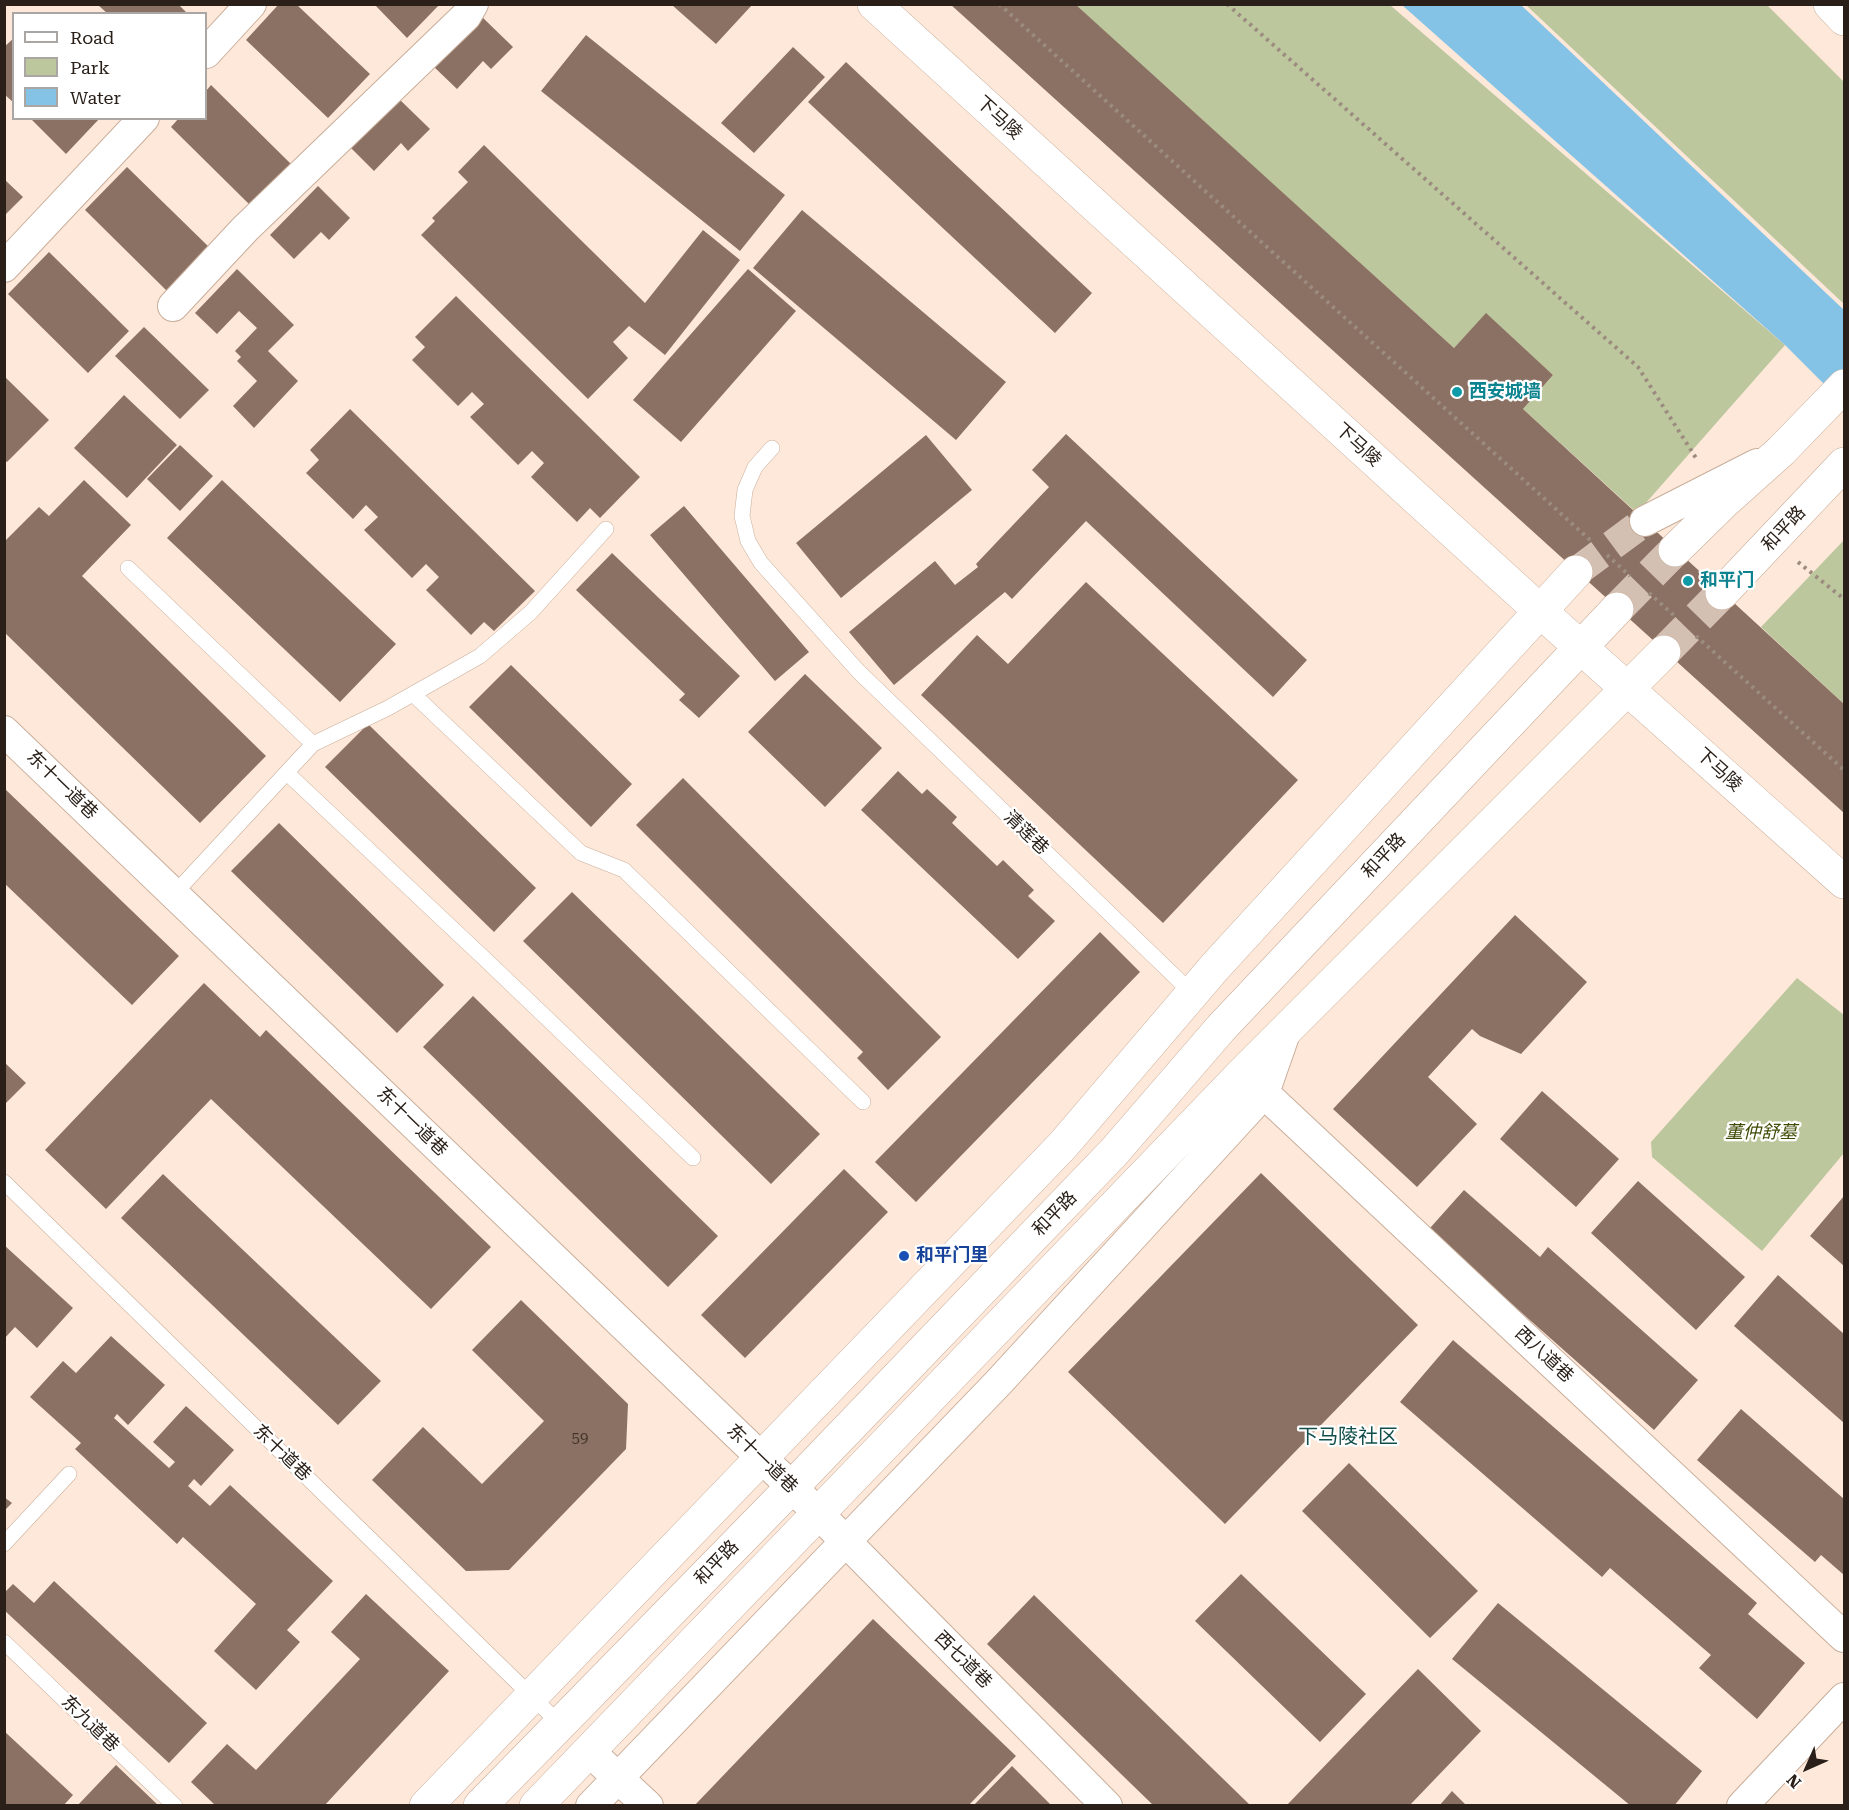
<!DOCTYPE html>
<meta charset="utf-8">
<style>
body{margin:0}
#map{position:relative;width:1849px;height:1810px;overflow:hidden;background:#fee8d9;font-family:"Roboto Serif",serif}
canvas{display:block}
.frame{position:absolute;inset:0;border:6px solid #2a2019;pointer-events:none}
.legend{position:absolute;left:12px;top:12px;width:195px;height:108px;box-sizing:border-box;background:#fff;border:2px solid #aaa6a3;margin:0;padding:8px 10px;list-style:none;font-size:18px;color:#2a2019}
.legend li{display:flex;align-items:center;gap:12px;height:30px}
.legend b{width:30px;border:2px solid #aaa6a3}
.north{position:absolute;left:1777px;top:1738px;width:60px;height:60px;-webkit-text-stroke:4px #fff;paint-order:stroke;rotate:225deg;font-size:16px;font-weight:700;line-height:24px;text-align:center;color:#2a2019}
.north::after{content:'';display:block;margin:auto;width:21px;height:27px;background:#2a2019;clip-path:polygon(50% 0,100% 100%,50% 72%,0 100%)}
</style>
<div id="map">
<canvas width="1849" height="1810"></canvas>
<div class="frame"></div>
<ul class="legend">
<li><b style="height:8px;background:#fff"></b>Road</li>
<li><b style="height:16px;background:#bdc79e"></b>Park</li>
<li><b style="height:16px;background:#84c3e6"></b>Water</li>
</ul>
<div class="north">N</div>
</div>
<script>
const context = document.querySelector('canvas').getContext('2d');
context.lineJoin = 'round';
function paint(path, color) { context.fillStyle = color; context.fill(path, 'evenodd'); }
const toPath = rows => new Path2D(rows.map(r => 'M' + r).join(''));
function strokePath(path, color, width, dash) { context.strokeStyle = color; context.lineWidth = width; context.lineCap = dash ? 'butt' : 'round'; context.setLineDash(dash || []); context.stroke(path); }
function drawText(font, color, halo, rows, align = 'center') {
  context.font = font + ' "Roboto Serif","Noto Sans SC",serif'; context.lineWidth = 4.5; context.setLineDash([]); context.textBaseline = 'middle'; context.strokeStyle = halo; context.fillStyle = color; for (const [text, x, y, turn = 0] of rows) {
    context.save(); context.translate(x, y); context.rotate((+turn || 0) * Math.PI / 180); context.textAlign = isNaN(turn) ? turn : align; if (halo) context.strokeText(text, 0, 0); context.fillText(text, 0, 0); context.restore();
  }
}
const green = toPath([
 [1075,5,1390,5,1785,345,1637,513,1523,409,1553,375,1486,314,1454,348],
 [1526,5,1767,5,1844,82,1844,304],
 [1844,540,1844,704,1761,627],
 [1797,978,1844,1015,1844,1153,1762,1251,1652,1157,1651,1142]
]);
const water = toPath([
 [1402,5,1521,5,1844,310,1844,404,1785,345]
]);
const building = toPath([
 [279,4,296,4,370,74,328,118,246,40],
 [374,4,440,4,407,38],
 [950,4,1075,4,1454,348,1486,313,1553,375,1523,409,1844,704,1844,813],
 [98,5,179,5,188,14,108,14],
 [672,5,752,5,716,44],
 [480,15,513,47,491,69,483,61,457,89,432,65],
 [586,35,785,195,740,251,541,91],
 [14,38,14,103,4,94,4,47],
 [793,47,825,77,754,153,721,123],
 [846,62,1092,293,1055,333,808,102],
 [211,85,291,164,251,206,171,127,179,118,206,118,206,91],
 [397,97,430,129,408,151,401,143,374,171,349,146],
 [30,118,100,118,66,154],
 [484,145,645,303,703,230,740,260,665,355,629,326,613,342,628,358,588,399,421,235,435,221,432,218,468,182,458,172],
 [127,167,210,248,168,292,85,210],
 [4,179,23,197,4,216],
 [318,186,350,218,329,240,321,232,294,259,270,235],
 [802,210,1006,382,956,440,753,268],
 [49,252,129,331,88,373,8,294],
 [237,269,294,325,268,351,298,381,254,428,233,406,257,381,237,361,241,357,235,351,257,328,239,311,217,334,195,313],
 [748,269,796,311,681,442,633,400],
 [456,296,640,477,600,518,590,508,577,522,531,477,544,463,532,451,518,465,470,417,484,404,472,392,458,406,412,360,425,347,415,337],
 [144,327,209,390,180,419,115,356],
 [4,376,49,420,7,462,4,460],
 [124,395,177,445,127,498,74,448],
 [350,409,535,591,494,631,484,622,471,635,426,590,439,577,426,564,412,578,364,530,378,517,366,505,353,519,306,473,319,460,310,450],
 [1066,434,1307,660,1273,697,1086,521,1012,599,1005,592,894,685,849,632,935,561,955,585,978,567,976,564,1049,487,1032,470],
 [926,435,972,490,841,598,796,543],
 [180,445,213,476,180,511,147,479],
 [84,480,131,525,82,576,266,756,200,823,4,632,4,542,39,507,49,516],
 [222,480,396,644,340,702,167,538],
 [684,506,809,652,775,681,650,535],
 [612,553,740,676,699,718,679,700,685,694,576,590],
 [1086,582,1298,780,1163,923,921,695,977,635,1008,664],
 [511,665,632,784,591,827,469,707],
 [805,674,882,748,825,807,748,732],
 [368,724,536,888,494,932,325,767],
 [898,771,922,794,927,789,957,817,952,823,997,866,1003,860,1034,890,1028,896,1055,921,1018,959,861,810],
 [683,778,941,1037,888,1090,857,1058,863,1052,636,825],
 [4,788,179,956,132,1005,4,883],
 [279,823,444,985,397,1033,231,871],
 [572,892,820,1134,771,1184,523,941],
 [1515,915,1587,982,1521,1054,1480,1036,1472,1029,1428,1077,1477,1124,1417,1187,1333,1109],
 [1100,932,1140,972,916,1202,875,1162],
 [204,983,260,1037,266,1030,491,1247,431,1309,211,1099,106,1209,45,1150],
 [473,996,718,1236,668,1287,423,1047],
 [4,1062,26,1083,4,1105],
 [1542,1091,1619,1159,1576,1207,1500,1139],
 [844,1169,888,1212,745,1358,701,1315],
 [1261,1173,1418,1325,1225,1524,1068,1372],
 [163,1174,381,1381,338,1425,121,1218],
 [1638,1181,1745,1277,1696,1330,1591,1233],
 [1464,1190,1540,1257,1548,1247,1698,1380,1654,1430,1505,1298,1499,1305,1422,1237],
 [1844,1196,1844,1266,1810,1236],
 [4,1245,73,1308,37,1348,15,1327,4,1339],
 [1778,1275,1844,1334,1844,1423,1734,1326],
 [521,1300,628,1404,626,1449,509,1570,466,1571,372,1480,423,1427,482,1484,544,1421,472,1350],
 [111,1336,165,1385,128,1425,117,1414,114,1418,169,1468,175,1462,153,1442,186,1406,234,1450,201,1486,194,1479,188,1486,210,1506,230,1485,333,1581,287,1630,300,1642,256,1690,214,1651,256,1604,183,1537,177,1544,75,1449,81,1443,30,1397,63,1361,76,1373],
 [1453,1340,1757,1603,1748,1614,1805,1663,1757,1719,1699,1668,1711,1655,1610,1568,1602,1577,1400,1402],
 [1741,1409,1844,1499,1844,1575,1821,1555,1815,1562,1697,1460],
 [1349,1463,1478,1591,1430,1638,1302,1511],
 [4,1497,12,1503,4,1511],
 [1241,1574,1366,1694,1320,1742,1195,1621],
 [54,1581,207,1723,169,1763,4,1610,4,1593,13,1584,34,1603],
 [366,1594,449,1671,324,1806,216,1806,191,1782,227,1744,256,1770,360,1659,331,1632],
 [1034,1595,1251,1806,1154,1806,987,1644],
 [1498,1603,1702,1771,1674,1806,1631,1806,1452,1659],
 [873,1619,1016,1756,968,1806,694,1806],
 [1418,1669,1481,1731,1409,1806,1286,1806],
 [4,1731,73,1795,63,1806,4,1806],
 [116,1765,159,1806,77,1806],
 [1012,1766,1052,1806,973,1806],
 [1452,1791,1467,1806,1439,1806]
]);
const streetTunnel = toPath([
 [1576,572,1645,521]
]);
const secondaryTunnel = toPath([
 [1617,609,1675,550],
 [1664,652,1722,593]
]);
const path = toPath([
 [999,4,1590,540],
 [1227,4,1638,367,1696,458],
 [1607,555,1630,576],
 [1798,562,1844,599],
 [1649,593,1677,618],
 [1696,636,1844,770]
]);
const lane = toPath([
 [772,448,755,467,745,490,742,516,748,541,761,563,859,672,1192,993],
 [128,568,313,744],
 [413,694,581,853,624,870,863,1102],
 [287,773,487,961,693,1158],
 [175,893,313,744,388,708,480,656,531,612,606,529],
 [4,1182,560,1724],
 [4,1544,69,1474],
 [4,1642,175,1806]
]);
const street = toPath([
 [206,53,251,4],
 [4,267,144,118],
 [173,306,245,229,466,16,473,4],
 [1645,521,1757,464],
 [4,731,792,1487,1107,1806],
 [1249,1079,1844,1637],
 [589,1751,648,1806],
 [591,1806,999,1382,1264,1093,1286,1030],
 [1742,1806,1844,1698]
]);
const secondary = toPath([
 [874,4,1540,611,1844,882],
 [1675,550,1724,502,1781,451,1844,386],
 [1722,593,1844,464],
 [426,1806,1063,1145,1214,968,1576,572],
 [480,1806,792,1487,1114,1152,1221,1028,1617,609],
 [536,1806,1243,1073,1664,652]
]);
const primary = toPath([
 [1830,4,1844,19]
]);
const markers = [
 [1457,392,6,"#0f9aa8"],
 [1688,581,6,"#0f9aa8"],
 [904,1256,6,"#1a4fb4"]
];
const numberNames = [
 ["59",580,1439]
];
const streetNames = [
 ["下马陵",999,118,42],
 ["下马陵",1358,445,42],
 ["和平路",1784,529,-47],
 ["下马陵",1719,770,42],
 ["东十一道巷",62,785,44],
 ["清莲巷",1026,833,44],
 ["和平路",1384,856,-47],
 ["东十一道巷",412,1122,44],
 ["和平路",1055,1214,-46],
 ["西八道巷",1544,1355,43],
 ["东十道巷",282,1453,44],
 ["东十一道巷",762,1459,44],
 ["和平路",717,1563,-46],
 ["西七道巷",963,1660,45],
 ["东九道巷",90,1724,44]
];
const cultureNames = [
 ["西安城墙",1469,392],
 ["和平门",1700,581]
];
const parkNames = [
 ["董仲舒墓",1761,1133]
];
const transitNames = [
 ["和平门里",916,1256]
];
const neighbourhoodNames = [
 ["下马陵社区",1348,1437]
];
paint(green, '#bdc79e');
paint(water, '#84c3e6');
paint(building, '#8b7163');
strokePath(streetTunnel, '#d4c0b3', 30, [30, 15]);
strokePath(secondaryTunnel, '#d4c0b3', 33, [33, 16]);
strokePath(lane, '#c8ae9b', 16);
strokePath(street, '#c8ae9b', 32);
strokePath(secondary, '#c8ae9b', 34);
strokePath(primary, '#c8ae9b', 34);
strokePath(path, '#9c8c80', 4, [3, 4.5]);
strokePath(lane, '#fff', 15);
strokePath(street, '#fff', 30);
strokePath(secondary, '#fff', 33);
strokePath(primary, '#fff', 33);
for (const [x, y, r, color] of markers) { const dot = new Path2D(); dot.arc(x, y, r, 0, 2 * Math.PI); context.fillStyle = color; context.fill(dot); strokePath(dot, '#fff', 2); }
drawText('15px', '#42342c', null, numberNames);
drawText('18px', '#2a2019', '#fff', streetNames);
drawText('bold 18px', '#0d838f', '#fff', cultureNames, 'left');
drawText('italic 18px', '#3f4a03', '#fff', parkNames);
drawText('bold 18px', '#164399', '#fff', transitNames, 'left');
drawText('20px', '#124f4a', '#fff', neighbourhoodNames);
</script>
